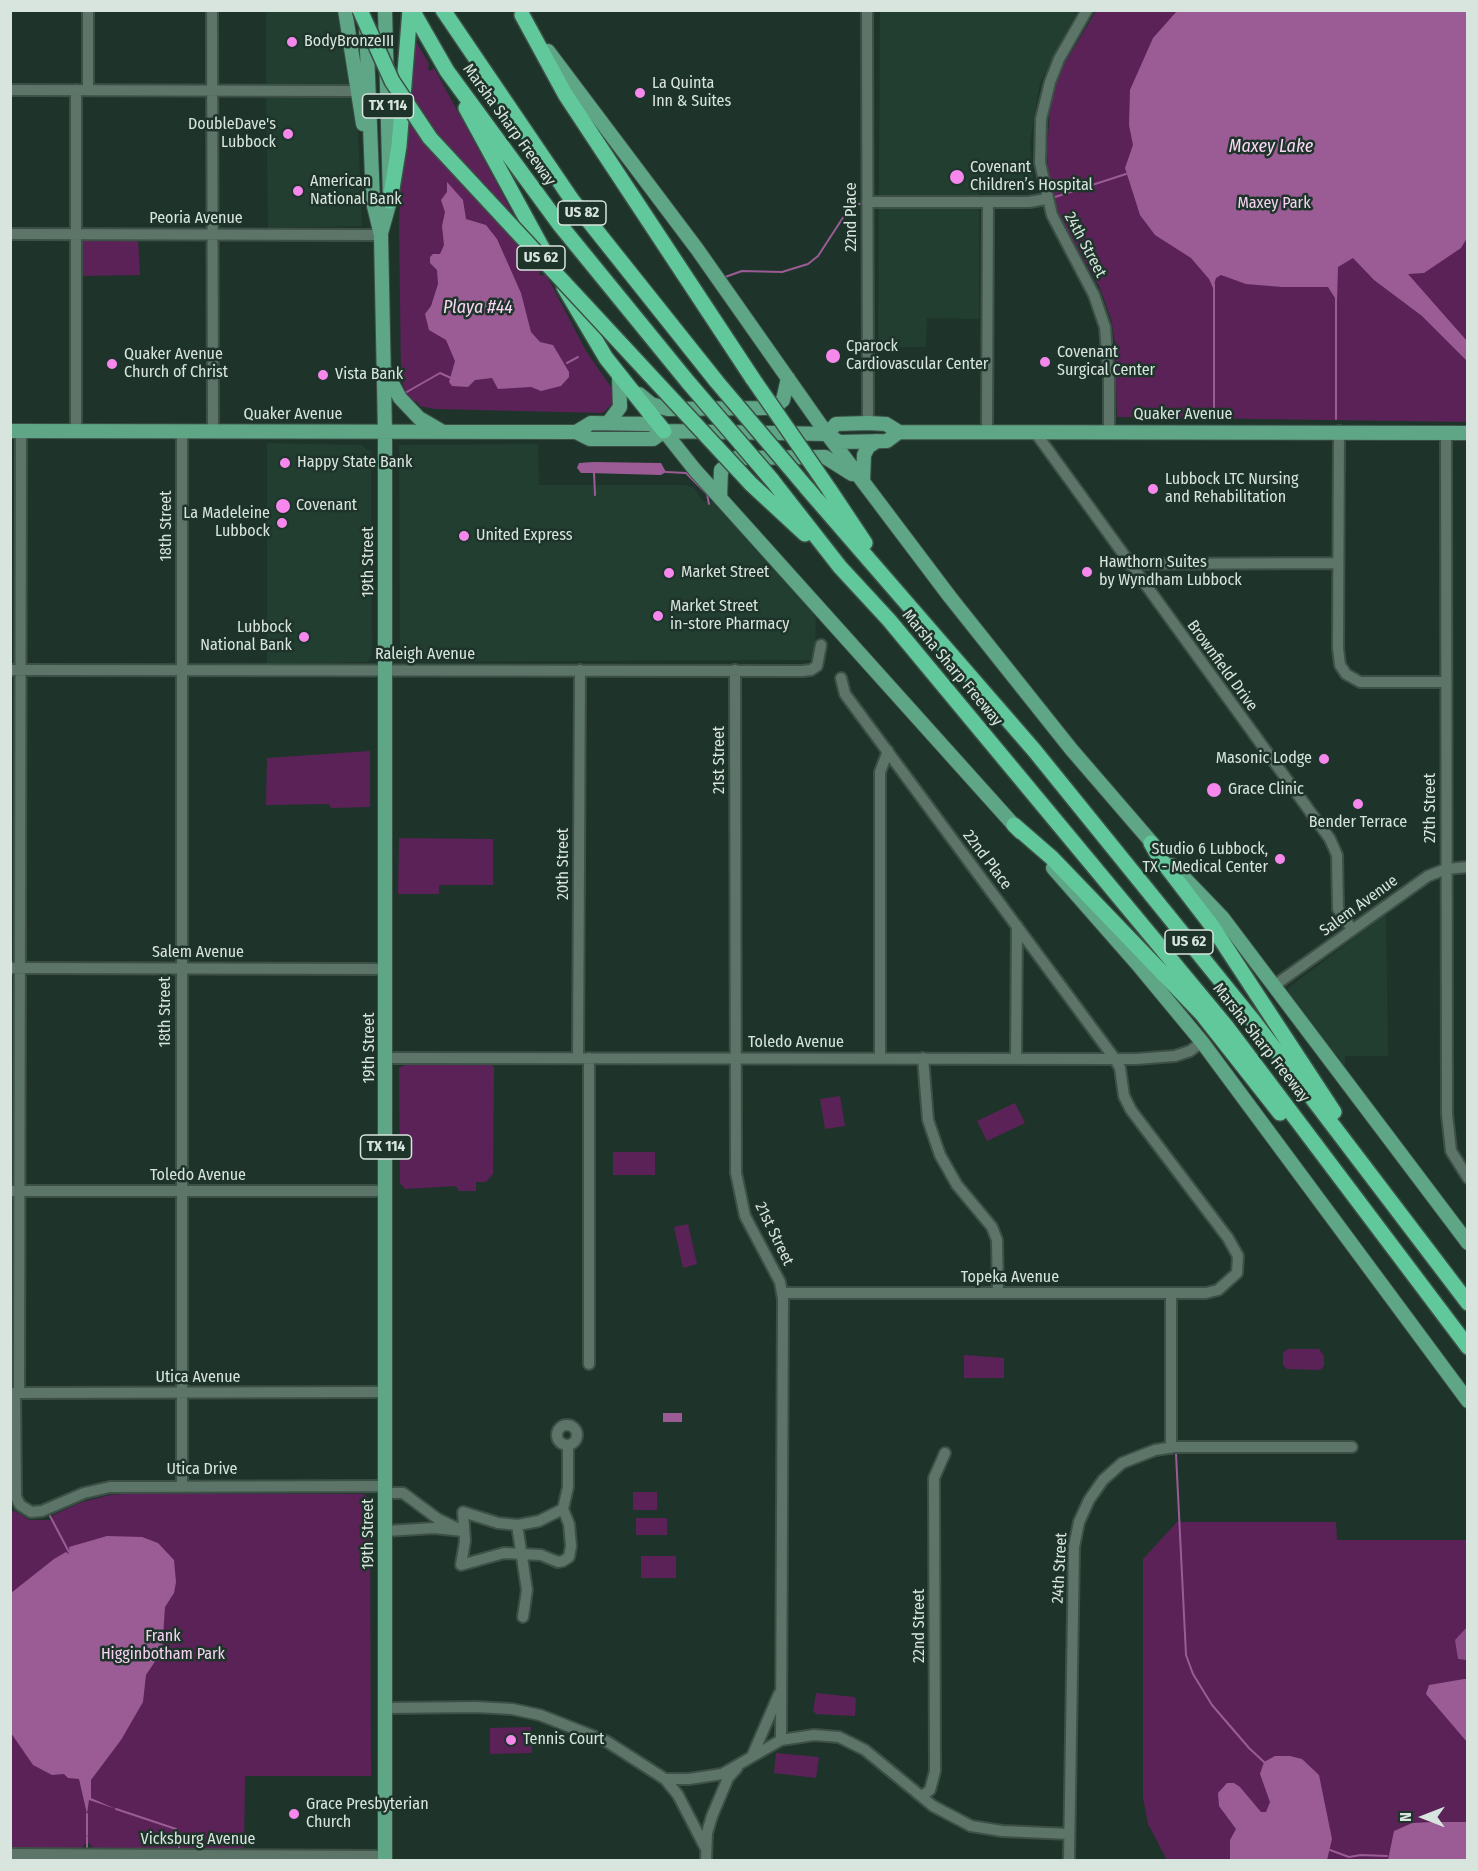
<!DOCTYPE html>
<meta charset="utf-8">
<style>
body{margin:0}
#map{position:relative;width:1478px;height:1871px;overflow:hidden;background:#1e342a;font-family:"Fira Sans Condensed",sans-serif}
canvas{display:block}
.frame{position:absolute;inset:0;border:12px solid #d8e5de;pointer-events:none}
.north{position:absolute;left:1394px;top:1787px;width:60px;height:60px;-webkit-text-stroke:4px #1e342a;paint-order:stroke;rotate:270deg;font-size:16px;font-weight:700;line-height:24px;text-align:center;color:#d8e5de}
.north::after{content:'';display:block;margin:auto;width:21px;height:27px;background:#d8e5de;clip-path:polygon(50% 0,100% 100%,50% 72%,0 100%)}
</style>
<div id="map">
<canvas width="1478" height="1871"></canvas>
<div class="frame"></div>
<div class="north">N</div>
</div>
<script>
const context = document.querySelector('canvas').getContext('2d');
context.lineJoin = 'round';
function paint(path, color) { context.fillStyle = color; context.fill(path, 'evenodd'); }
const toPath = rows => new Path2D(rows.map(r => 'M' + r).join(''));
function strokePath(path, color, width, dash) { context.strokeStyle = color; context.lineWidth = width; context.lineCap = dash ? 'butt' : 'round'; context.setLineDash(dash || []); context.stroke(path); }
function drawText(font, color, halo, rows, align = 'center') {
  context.font = font + ' "Fira Sans Condensed",sans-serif'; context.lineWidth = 5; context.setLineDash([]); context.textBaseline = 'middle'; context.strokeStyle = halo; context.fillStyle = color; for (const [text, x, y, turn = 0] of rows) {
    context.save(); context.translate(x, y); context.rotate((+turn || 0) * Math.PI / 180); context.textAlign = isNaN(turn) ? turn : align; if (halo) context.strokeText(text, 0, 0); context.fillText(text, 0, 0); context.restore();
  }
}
const built = toPath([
 [266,11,343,11,350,84,266,85],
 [880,11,1077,11,1040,83,1030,142,1034,186,1029,192,979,193,979,319,927,318,926,347,878,347],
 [266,95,353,97,357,107,362,226,268,228],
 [267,443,361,445,371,452,372,654,368,662,267,664],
 [538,444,539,485,687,485,695,489,703,501,716,502,816,612,815,655,810,660,400,662,399,445],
 [1386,914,1388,1056,1345,1056,1345,1072,1337,1054,1334,1055,1289,996,1288,988]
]);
const green = toPath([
 [1096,11,1467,11,1467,422,1117,417,1115,342,1111,319,1100,288,1060,217,1049,176,1047,152,1050,108,1056,85,1065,63],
 [412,35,429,64,428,69,430,71,434,68,497,184,542,270,539,274,542,276,545,274,551,284,586,351,613,390,615,404,611,405,603,413,435,409,420,406,416,401,411,402,406,396,401,376,399,224,402,150,408,132],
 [138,238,140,275,80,276,80,242,84,239],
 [370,751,370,807,331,808,329,804,266,805,267,758],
 [399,838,493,839,493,885,439,885,439,894,398,894],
 [406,1064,490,1064,494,1067,493,1174,486,1182,476,1182,476,1191,459,1191,456,1186,405,1189,400,1183,399,1068],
 [840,1096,845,1126,825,1129,820,1099],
 [1015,1103,1025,1123,987,1141,977,1121],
 [613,1152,655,1152,655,1175,613,1175],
 [688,1224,697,1264,683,1268,674,1227],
 [1288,1349,1319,1349,1324,1356,1324,1366,1320,1370,1287,1369,1283,1365,1283,1352],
 [964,1355,1004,1358,1004,1378,964,1378],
 [633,1492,657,1492,657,1510,633,1510],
 [137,1493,363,1494,370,1499,371,1776,245,1776,244,1849,181,1849,179,1842,176,1849,94,1849,87,1841,81,1849,11,1849,10,1511,15,1511,29,1520,51,1520,53,1515,82,1502,110,1495],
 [636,1518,667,1518,667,1535,636,1535],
 [1177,1522,1336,1522,1337,1540,1467,1540,1467,1860,1167,1860,1148,1824,1143,1798,1143,1559],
 [641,1556,676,1556,676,1578,641,1578],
 [816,1693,854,1697,856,1700,855,1716,816,1714,813,1711],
 [531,1727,532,1753,490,1754,490,1728],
 [776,1753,819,1757,816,1778,774,1773]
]);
const forest = toPath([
 [1467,1627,1467,1660,1458,1659,1455,1640]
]);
const water = toPath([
 [1177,11,1467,11,1467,238,1461,248,1424,273,1408,274,1467,341,1467,361,1422,316,1374,280,1353,258,1338,267,1337,302,1337,295,1335,298,1328,287,1282,287,1246,284,1221,275,1216,278,1213,288,1209,279,1191,258,1155,235,1140,215,1125,168,1133,145,1129,125,1130,90,1153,38],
 [447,182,463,200,466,219,486,225,497,239,521,293,531,332,540,342,553,345,569,372,569,377,561,386,541,391,531,387,498,389,492,378,475,380,468,387,452,386,449,382,455,361,446,340,429,330,425,314,431,306,438,284,437,270,430,263,430,257,433,254,440,254,444,245,442,226,445,212,441,200,447,192],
 [593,462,661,463,666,472,661,475,588,473,581,473,577,468,579,463],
 [663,1413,682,1413,682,1422,663,1422],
 [107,1536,142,1537,158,1543,174,1560,176,1582,174,1593,165,1607,162,1651,146,1675,143,1702,121,1740,91,1780,91,1798,116,1809,89,1800,87,1814,79,1779,68,1778,64,1774,52,1775,33,1765,11,1733,11,1593,54,1559,66,1552,70,1555,69,1547],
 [1464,1679,1467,1679,1467,1742,1426,1694,1429,1685],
 [1275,1756,1290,1756,1302,1759,1319,1775,1332,1839,1327,1860,1230,1860,1230,1840,1236,1829,1219,1806,1218,1793,1227,1783,1234,1783,1240,1787,1261,1812,1266,1812,1270,1802,1260,1774,1264,1762],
 [1434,1822,1467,1822,1467,1860,1388,1860,1394,1831,1412,1823]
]);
const stream = toPath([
 [1052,198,1126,174],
 [725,277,742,271,782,272,808,264,818,256,846,213,854,205,864,203],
 [1214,284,1214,419],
 [1336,294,1336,419],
 [567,363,578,357],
 [405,393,440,373,451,378],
 [666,472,686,473,707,494,709,504],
 [594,473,595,495],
 [1176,1454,1186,1655,1193,1674,1212,1705,1249,1748,1264,1762],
 [50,1516,70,1554],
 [116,1809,176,1829],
 [87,1814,87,1835],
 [178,1831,179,1849],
 [87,1849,87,1837],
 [1330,1850,1349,1857,1361,1855,1387,1856]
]);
const minor = toPath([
 [212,10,213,431],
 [867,10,868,423],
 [1087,10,1059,59,1050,82,1041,119,1040,163,1052,215,1094,295,1105,327,1109,379,1109,432],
 [10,90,356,91],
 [76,90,76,431],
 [88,90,88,10],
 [867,202,1029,202,1046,199],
 [10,234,381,235],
 [1339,431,1338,648,1340,665,1346,674,1360,682,1445,682],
 [987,432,988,202],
 [1035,432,1330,839,1337,855,1338,909,1352,929],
 [1446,433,1447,1114,1451,1151,1468,1178],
 [1128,564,1338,563],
 [10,670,802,671,811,670,817,666,821,645],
 [735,670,736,1173,745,1216,780,1282,783,1299,781,1740],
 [10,968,386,969],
 [1275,985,1428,876,1446,869,1468,867],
 [386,1058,1136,1059,1175,1056,1190,1051,1202,1042],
 [578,1058,580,670],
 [589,1058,589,1364],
 [880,1058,880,772,888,751],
 [923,1058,928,1120,940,1155,957,1185,992,1227,997,1240,998,1293],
 [1016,1059,1017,926],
 [10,1191,386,1191],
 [783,1293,1206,1293,1218,1290,1237,1273,1238,1256,1228,1238,1131,1110,1124,1096,1120,1068,1115,1059,845,694,841,678],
 [1171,1293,1171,1448],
 [14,1393,386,1392],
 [15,1393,16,1497,20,1505,31,1512,42,1511,84,1493,110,1487,386,1486],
 [19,1393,21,431],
 '557 1435a10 10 0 1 1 20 0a10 10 0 1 1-20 0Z',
 [182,1485,182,431],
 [386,1493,403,1493,438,1519,463,1531,434,1528,386,1531],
 [563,1509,569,1524,571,1546,569,1557,563,1561,558,1562,541,1555,504,1553,461,1565,465,1541,463,1512,498,1523,518,1525,539,1521,563,1509,568,1487,568,1445],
 [517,1525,527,1590,523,1617],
 [385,1708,476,1707,512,1709,540,1715,606,1741,665,1779,689,1779,722,1774,781,1740,814,1735,839,1737,865,1750,933,1806,971,1826,1002,1831,1069,1834],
 [753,1754,779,1694],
 [665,1779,678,1795,706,1849],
 [922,1796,930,1790,935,1771,934,1478,945,1453],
 [10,1854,385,1856],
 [706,1860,707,1833,712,1816,728,1778,737,1768],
 [1069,1860,1074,1547,1079,1522,1089,1500,1103,1480,1122,1463,1155,1450,1174,1447,1352,1447]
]);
const major = toPath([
 [345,10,363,124],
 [366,25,373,202,381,235,385,433,385,1860],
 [548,51,697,249,827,434,950,597,1071,749,1159,851],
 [381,233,390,201,385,10],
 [386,372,400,398,419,418,443,432],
 [639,394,651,404,668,409,767,408,777,405,783,400,788,378],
 [608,423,620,407,619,377],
 [10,431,576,432,590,439,653,439,664,431],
 [664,431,695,470,1020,832],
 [576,432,591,423,650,424,664,431,827,434,839,442,887,441,899,432],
 [827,434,836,424,868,423,886,424,899,432,1468,433],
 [863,482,864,455,868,447,877,441],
 [720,498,721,470,736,458,825,457,852,474],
 [1172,865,1222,917,1468,1243],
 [1053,868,1139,966,1202,1042,1468,1401]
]);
const highway = toPath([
 [412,10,447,71,560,225,688,382],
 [443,10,572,200,717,382],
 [522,15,565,94,753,379],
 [466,108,551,264],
 [390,201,399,146,410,10],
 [564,287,606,358,664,431],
 [772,480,840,567,889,620,1226,1026,1468,1347],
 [751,484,805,534],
 [806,487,1034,750,1255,1023,1468,1303],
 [829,489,865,543],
 [1014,825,1052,858,1202,1014,1280,1113],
 [1151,843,1159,857,1212,926,1334,1112]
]);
const highwayBridge = toPath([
 [360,10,392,81,430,138,751,484],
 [753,379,829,489],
 [688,382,772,480],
 [717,382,806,487]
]);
const markers = [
 [292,42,6,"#f688ed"],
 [640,93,6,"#f688ed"],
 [288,134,6,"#f688ed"],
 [957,177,8,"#f688ed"],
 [298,191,6,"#f688ed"],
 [833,356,8,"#f688ed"],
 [1045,362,6,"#f688ed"],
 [112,364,6,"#f688ed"],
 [323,375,6,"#f688ed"],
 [285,463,6,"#f688ed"],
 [1153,489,6,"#f688ed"],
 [283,506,8,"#f688ed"],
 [282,523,6,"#f688ed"],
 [464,536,6,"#f688ed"],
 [1087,572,6,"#f688ed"],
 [669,573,6,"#f688ed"],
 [658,616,6,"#f688ed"],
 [304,637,6,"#f688ed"],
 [1324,759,6,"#f688ed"],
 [1214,790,8,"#f688ed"],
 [1358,804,6,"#f688ed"],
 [1280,859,6,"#f688ed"],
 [511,1740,6,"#f688ed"],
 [294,1814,6,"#f688ed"]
];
const shields = [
 [388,106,51],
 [582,213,48],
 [541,258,48],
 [1189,942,48],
 [386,1147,51]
];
const shieldNames = [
 ["TX 114",388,106],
 ["US 82",582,213],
 ["US 62",541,258],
 ["US 62",1189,942],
 ["TX 114",386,1147]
];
const poiNames = [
 ["BodyBronzeIII",304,42],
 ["La Quinta",652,84],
 ["Inn & Suites",652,102],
 ["DoubleDave's",276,125,"right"],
 ["Lubbock",276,143,"right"],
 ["Covenant",970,168],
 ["Children’s Hospital",970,186],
 ["American",310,182],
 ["National Bank",310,200],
 ["Cparock",846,347],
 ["Cardiovascular Center",846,365],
 ["Covenant",1057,353],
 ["Surgical Center",1057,371],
 ["Quaker Avenue",124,355],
 ["Church of Christ",124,373],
 ["Vista Bank",335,375],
 ["Happy State Bank",297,463],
 ["Lubbock LTC Nursing",1165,480],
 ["and Rehabilitation",1165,498],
 ["Covenant",296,506],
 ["La Madeleine",270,514,"right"],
 ["Lubbock",270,532,"right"],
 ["United Express",476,536],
 ["Hawthorn Suites",1099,563],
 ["by Wyndham Lubbock",1099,581],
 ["Market Street",681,573],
 ["Market Street",670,607],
 ["in-store Pharmacy",670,625],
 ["Lubbock",292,628,"right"],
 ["National Bank",292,646,"right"],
 ["Masonic Lodge",1312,759,"right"],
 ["Grace Clinic",1228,790],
 ["Bender Terrace",1358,823,"center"],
 ["Studio 6 Lubbock,",1268,850,"right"],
 ["TX - Medical Center",1268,868,"right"],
 ["Tennis Court",523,1740],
 ["Grace Presbyterian",306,1805],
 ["Church",306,1823]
];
const streetNames = [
 ["Marsha Sharp Freeway",509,125,54],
 ["22nd Place",852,217,-90],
 ["Peoria Avenue",196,219],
 ["24th Street",1085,245,62],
 ["Quaker Avenue",293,415],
 ["Quaker Avenue",1183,415],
 ["18th Street",167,526,-90],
 ["19th Street",369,562,-90],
 ["Raleigh Avenue",425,655],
 ["Brownfield Drive",1222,666,54],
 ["Marsha Sharp Freeway",952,668,50],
 ["21st Street",720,760,-90],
 ["27th Street",1431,808,-90],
 ["22nd Place",987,860,53],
 ["20th Street",564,864,-90],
 ["Salem Avenue",1359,906,-36],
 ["Salem Avenue",198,953],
 ["18th Street",166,1012,-90],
 ["Toledo Avenue",796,1043],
 ["Marsha Sharp Freeway",1261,1043,52],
 ["19th Street",370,1048,-90],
 ["Toledo Avenue",198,1176],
 ["21st Street",774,1234,64],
 ["Topeka Avenue",1010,1278],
 ["Utica Avenue",198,1378],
 ["Utica Drive",202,1470],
 ["19th Street",369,1534,-90],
 ["24th Street",1060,1568,-87],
 ["22nd Street",920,1626,-90],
 ["Vicksburg Avenue",198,1840]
];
const parkNames = [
 ["Maxey Park",1274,204],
 ["Frank",163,1637],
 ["Higginbotham Park",163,1655]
];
const waterNames = [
 ["Maxey Lake",1271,147],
 ["Playa #44",478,308]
];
paint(built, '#213e31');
paint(green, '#5b2257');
paint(forest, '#8b4d86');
paint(water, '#9b5c96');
strokePath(stream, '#9b5c96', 2);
strokePath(minor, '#3d5047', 14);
strokePath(major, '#3d5047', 16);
strokePath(highway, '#3d5047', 18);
strokePath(minor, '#5d7468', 10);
strokePath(major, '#5fa687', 14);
strokePath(highway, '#61c89b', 15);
strokePath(highwayBridge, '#3d5047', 18, []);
strokePath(highwayBridge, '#61c89b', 15);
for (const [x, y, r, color] of markers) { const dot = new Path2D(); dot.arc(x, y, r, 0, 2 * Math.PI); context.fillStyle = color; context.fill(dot); strokePath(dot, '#1e342a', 2); }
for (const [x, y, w] of shields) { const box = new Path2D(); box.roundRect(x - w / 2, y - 12, w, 24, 4.5); context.fillStyle = '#1e342a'; context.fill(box); strokePath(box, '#d8e5de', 1.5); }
drawText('bold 15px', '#d8e5de', null, shieldNames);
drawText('16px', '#d8e5de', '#1e342a', poiNames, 'left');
drawText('16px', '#d8e5de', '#1e342a', streetNames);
drawText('16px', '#f7d3f2', '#1e342a', parkNames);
drawText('italic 18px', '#fbd7f6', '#1e342a', waterNames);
</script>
